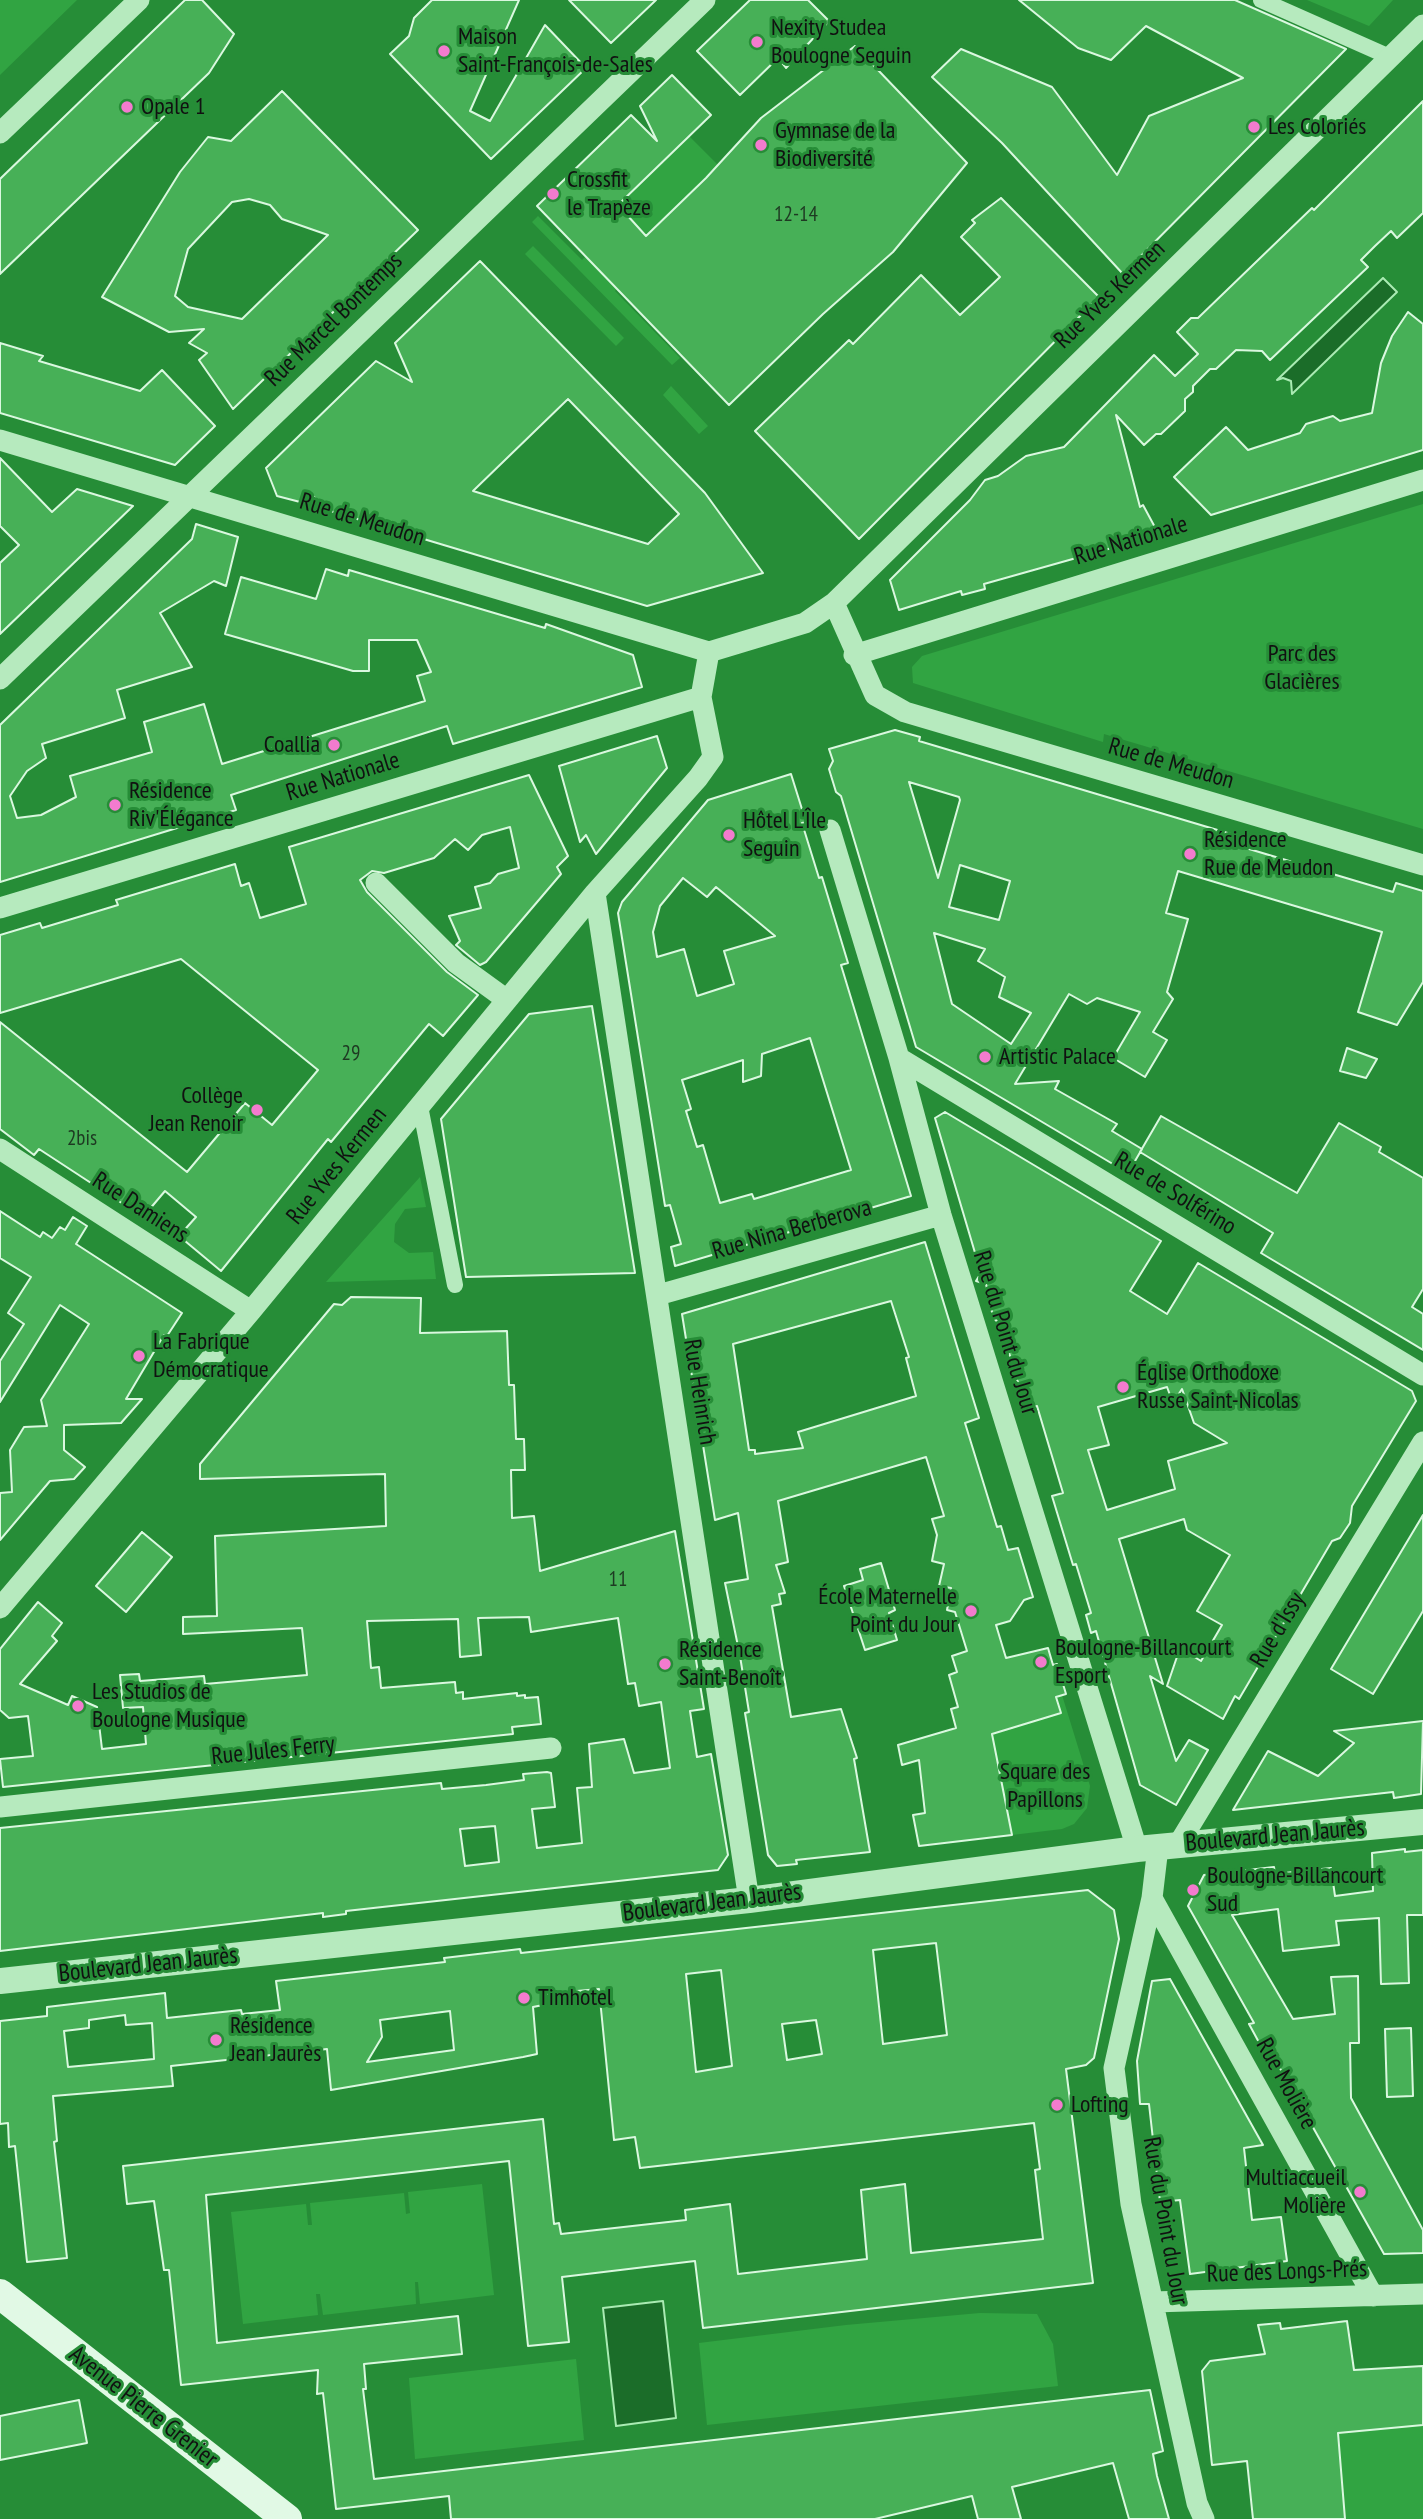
<!DOCTYPE html>
<meta charset="utf-8">
<style>
body{margin:0}
canvas{display:block;background:#268d37}
</style>
<canvas width="1423" height="2519"></canvas>
<script>
const context = document.querySelector('canvas').getContext('2d');
context.lineJoin = 'round';
function paint(path, color) { context.fillStyle = color; context.fill(path, 'evenodd'); }
const toPath = rows => new Path2D(rows.map(r => 'M' + r).join(''));
function strokePath(path, color, width, dash) { context.strokeStyle = color; context.lineWidth = width; context.lineCap = dash ? 'butt' : 'round'; context.setLineDash(dash || []); context.stroke(path); }
function drawText(font, color, halo, rows, align = 'center') {
  context.font = font + ' "PT Sans Narrow",sans-serif'; context.lineWidth = 6; context.setLineDash([]); context.textBaseline = 'middle'; context.strokeStyle = halo; context.fillStyle = color; for (const [text, x, y, turn = 0] of rows) {
    context.save(); context.translate(x, y); context.rotate((+turn || 0) * Math.PI / 180); context.textAlign = isNaN(turn) ? turn : align; if (halo) context.strokeText(text, 0, 0); context.fillText(text, 0, 0); context.restore();
  }
}
const green = toPath([
 [0,0,77,0,0,75],
 [1307,0,1393,0,1369,26],
 [689,136,718,165,605,276,617,288,615,291,680,358,672,365,532,222,538,216,582,260,627,216,618,205],
 [533,246,624,338,616,346,525,254],
 [671,386,708,426,699,434,663,395],
 [1423,504,1423,829,1104,734,1103,742,913,683,912,667,922,656],
 [420,1177,426,1207,405,1209,395,1224,394,1242,409,1253,433,1252,436,1279,326,1282],
 [1062,1695,1090,1786,1087,1808,1074,1824,1062,1829,1012,1835,989,1718],
 [482,2184,494,2295,420,2304,418,2282,415,2282,416,2304,323,2315,320,2294,316,2294,318,2315,243,2324,231,2212,306,2204,308,2225,312,2225,310,2203,404,2193,406,2214,410,2213,408,2192],
 [980,2313,1037,2314,1053,2344,1058,2386,707,2425,699,2343,846,2325],
 [576,2359,584,2440,415,2459,409,2378],
 [1423,2425,1423,2519,1345,2519,1338,2433]
]);
const water = toPath([
 [1383,278,1397,292,1292,394,1291,381,1283,378,1277,380,1383,278],
 [663,2301,676,2418,616,2426,603,2308,663,2301]
]);
const building = toPath([
 [185,0,202,0,234,34,209,73,0,274,0,179,185,0],
 [432,0,519,0,470,111,490,121,545,25,586,68,491,159,390,54,409,36,414,18,432,0],
 [569,0,656,0,611,43,569,0],
 [750,0,808,0,829,21,786,68,778,58,740,95,697,51,750,0],
 [1019,0,1235,0,1346,49,1123,274,1002,143,932,77,961,49,1052,87,1117,175,1149,116,1243,78,1146,26,1111,60,1078,48,1019,0],
 [855,46,967,163,893,252,823,314,729,405,537,206,631,115,657,141,640,106,672,75,711,115,618,205,646,236,706,178,761,118,855,46],
 [282,91,418,230,233,409,199,360,207,353,189,343,204,329,169,332,102,297,180,172,208,137,231,141,282,91],
 [249,199,270,205,282,219,328,235,242,319,188,307,175,296,188,249,232,202,249,199],
 [1423,101,1423,213,1397,238,1391,231,1375,246,1361,260,1368,267,1270,360,1262,351,1236,350,1216,369,1210,369,1193,386,1193,392,1185,399,1185,411,1161,434,1156,434,1144,445,1116,415,1140,507,1143,505,1157,531,1126,544,984,584,985,589,962,595,961,591,899,610,890,580,970,500,985,480,998,476,1026,456,1064,447,1154,355,1175,376,1198,354,1177,332,1191,318,1198,318,1312,208,1314,210,1423,101],
 [1001,198,1099,297,859,539,755,431,849,340,853,344,921,275,960,315,1000,277,961,237,975,223,972,220,1001,198],
 [480,261,705,493,763,573,647,606,327,510,312,495,304,503,277,496,266,468,376,361,412,382,395,343,480,261],
 [568,399,679,514,648,544,473,491,568,399],
 [1408,312,1423,324,1423,450,1211,515,1174,477,1226,427,1248,450,1300,433,1306,424,1333,416,1340,421,1372,413,1381,363,1392,336,1408,312],
 [0,343,43,356,39,361,140,391,162,370,215,426,175,465,0,413,0,343],
 [0,458,52,512,77,489,133,506,0,634,0,563,19,545,0,526,0,458],
 [196,524,238,537,226,586,214,581,160,613,192,667,117,690,125,718,42,744,46,758,27,771,10,796,17,818,41,815,76,797,70,776,152,752,144,722,204,704,222,764,425,701,417,676,431,672,417,640,369,640,369,671,353,671,225,634,241,577,316,599,326,569,348,576,349,570,545,628,546,624,633,655,642,687,453,744,447,726,231,795,236,810,0,882,0,725,192,539,196,524],
 [895,730,920,737,919,741,1241,837,1239,846,1393,892,1396,883,1423,891,1423,982,1397,1025,1358,1012,1382,932,1178,871,1166,913,1188,919,1167,992,1173,999,1153,1032,1167,1040,1145,1077,1113,1058,1140,1012,1097,998,1087,1004,1069,994,1015,1084,1059,1081,1055,1089,1117,1124,1112,1131,1142,1149,1128,1173,916,1047,841,796,836,792,829,769,833,761,829,749,895,730],
 [909,782,959,797,960,800,938,878,909,782],
 [960,865,1010,881,999,920,949,907,960,865],
 [934,933,985,949,978,961,1005,977,999,997,1031,1013,1011,1044,952,1004,934,933],
 [657,736,667,768,596,854,586,835,580,842,559,766,657,736],
 [791,774,806,822,802,823,819,878,822,877,848,963,841,965,911,1196,675,1266,671,1247,681,1244,670,1205,665,1206,618,913,622,902,708,800,791,774],
 [683,878,707,897,716,887,775,936,724,951,734,984,697,996,684,949,657,957,653,932,660,906,683,878],
 [810,1038,851,1170,754,1199,752,1194,720,1203,703,1145,697,1147,686,1111,691,1109,682,1080,743,1060,743,1082,761,1076,762,1054,810,1038],
 [529,775,568,856,557,867,561,874,486,962,480,965,456,945,460,941,449,916,481,908,475,887,490,883,498,874,519,868,510,827,482,835,468,850,455,839,434,858,384,873,372,871,360,880,367,892,447,972,478,995,443,1036,429,1024,331,1142,328,1139,221,1271,179,1236,196,1217,165,1191,143,1217,39,1149,34,1155,0,1129,0,1022,187,1172,245,1103,272,1125,318,1070,181,959,0,1013,0,935,40,923,42,928,118,905,116,900,235,864,241,886,249,883,260,918,306,904,289,847,529,775],
 [592,1006,635,1273,466,1277,441,1119,529,1014,592,1006],
 [1347,1048,1377,1059,1366,1078,1340,1071,1347,1048],
 [945,1112,1161,1241,1130,1291,1167,1314,1198,1263,1412,1391,1416,1401,1352,1506,1350,1523,1340,1538,1332,1541,1239,1699,1235,1696,1223,1719,1167,1686,1180,1648,1201,1661,1222,1625,1197,1611,1230,1555,1187,1530,1184,1519,1119,1539,1163,1684,1150,1676,1176,1761,1189,1740,1208,1750,1176,1805,1140,1785,1096,1631,1091,1633,1086,1615,1091,1613,1076,1564,1073,1565,1052,1496,1063,1493,1037,1406,1026,1409,1001,1326,993,1317,986,1284,976,1281,981,1273,935,1118,945,1112],
 [1167,1387,1173,1403,1182,1389,1194,1423,1227,1443,1168,1461,1175,1489,1107,1510,1088,1450,1109,1445,1098,1407,1167,1387],
 [1161,1116,1297,1193,1339,1123,1381,1147,1379,1152,1423,1178,1423,1289,1412,1307,1423,1314,1423,1350,1261,1253,1273,1233,1140,1152,1161,1116],
 [0,1211,40,1237,43,1232,52,1238,60,1227,65,1230,73,1217,87,1226,76,1244,182,1313,167,1336,164,1335,126,1399,142,1399,121,1423,64,1425,64,1450,85,1467,74,1479,50,1481,0,1540,0,1493,12,1492,10,1450,24,1427,47,1426,41,1400,89,1324,60,1305,0,1402,0,1361,24,1324,8,1313,31,1277,0,1258,0,1211],
 [925,1242,979,1418,965,1423,997,1527,1001,1526,1008,1550,1018,1548,1033,1597,1024,1600,1010,1621,996,1625,1006,1658,1048,1648,1053,1665,1057,1664,1066,1694,1056,1697,1061,1713,992,1734,1012,1835,919,1846,913,1815,925,1813,919,1760,902,1765,898,1745,956,1728,951,1709,958,1707,949,1675,957,1672,952,1656,967,1651,955,1612,947,1610,951,1588,939,1586,944,1564,932,1561,937,1535,932,1519,944,1516,926,1457,778,1501,788,1562,776,1565,785,1593,779,1594,781,1604,772,1606,791,1717,841,1709,857,1758,854,1759,870,1852,796,1860,797,1864,777,1866,768,1855,745,1713,749,1712,740,1656,725,1583,748,1579,738,1513,715,1520,682,1314,925,1242],
 [891,1301,909,1357,906,1358,916,1396,798,1432,803,1448,755,1454,755,1450,749,1450,733,1344,891,1301],
 [351,1297,421,1298,420,1333,507,1331,509,1385,514,1385,516,1439,524,1439,525,1470,511,1470,512,1518,534,1516,540,1571,675,1531,704,1709,690,1711,697,1757,711,1754,728,1855,718,1870,346,1911,346,1914,323,1917,323,1913,0,1951,0,1828,441,1783,442,1789,486,1785,524,1780,523,1774,547,1772,551,1773,555,1807,532,1809,537,1848,582,1843,577,1788,592,1787,589,1744,624,1739,634,1773,670,1768,661,1702,639,1706,635,1683,628,1684,618,1618,531,1632,529,1617,478,1618,481,1655,460,1657,458,1619,367,1621,371,1668,379,1667,381,1688,455,1682,456,1693,463,1692,463,1699,517,1693,517,1696,525,1695,525,1698,538,1697,541,1724,512,1727,513,1734,3,1787,0,1759,33,1756,28,1716,9,1718,0,1710,0,1649,38,1602,62,1623,52,1636,57,1641,20,1684,68,1705,72,1696,97,1707,102,1749,146,1744,143,1707,123,1708,120,1675,139,1674,140,1681,204,1676,205,1684,307,1675,302,1628,183,1634,183,1617,217,1616,215,1536,386,1526,385,1474,200,1479,200,1464,334,1304,342,1305,351,1297],
 [495,1826,499,1862,465,1866,460,1829,495,1826],
 [1423,1515,1423,1611,1373,1694,1331,1669,1423,1515],
 [142,1532,172,1557,126,1612,96,1586,142,1532],
 [881,1563,895,1610,889,1613,897,1640,865,1650,844,1586,863,1580,860,1569,881,1563],
 [1423,1721,1421,1794,1394,1798,1393,1792,1233,1810,1268,1751,1318,1776,1354,1743,1334,1731,1423,1721],
 [1405,1849,1405,1852,1423,1850,1423,1915,1407,1915,1409,1983,1381,1984,1379,1918,1336,1921,1339,1945,1283,1951,1278,1909,1232,1915,1293,2019,1335,2014,1331,1977,1358,1976,1359,2043,1350,2043,1351,2098,1423,2230,1423,2253,1384,2254,1273,2056,1268,2059,1249,2024,1254,2023,1188,1906,1204,1875,1274,1867,1275,1874,1331,1868,1335,1896,1373,1891,1372,1853,1405,1849],
 [1088,1890,1114,1910,1119,1939,1094,2058,1086,2065,1066,2069,1093,2283,703,2328,695,2261,562,2277,569,2342,528,2346,509,2161,206,2195,217,2343,458,2316,462,2354,364,2364,366,2389,363,2389,374,2479,1150,2390,1163,2451,1153,2454,1157,2476,1169,2519,1129,2519,1113,2463,1012,2487,1021,2519,978,2519,972,2496,875,2519,451,2519,449,2496,336,2509,323,2393,317,2394,318,2370,181,2385,169,2270,164,2270,154,2201,127,2204,123,2166,543,2119,554,2224,559,2223,561,2234,686,2220,685,2210,730,2204,738,2274,867,2259,861,2190,905,2184,911,2253,1043,2239,1035,2170,1040,2169,1034,2123,640,2168,635,2137,614,2140,599,1989,544,1994,543,2005,533,2007,537,2054,523,2057,331,2090,327,2049,171,2066,173,2086,53,2096,57,2141,54,2142,67,2258,27,2262,15,2146,9,2147,8,2123,0,2124,0,2021,47,2016,47,2007,165,1993,167,2018,241,2010,242,2014,280,2010,276,1981,445,1962,444,1958,520,1949,521,1953,1088,1890],
 [936,1943,947,2035,883,2044,873,1950,936,1943],
 [721,1970,732,2066,696,2072,686,1974,721,1970],
 [450,2011,454,2050,367,2062,382,2037,380,2020,450,2011],
 [125,2015,126,2025,152,2023,154,2059,68,2067,64,2031,89,2028,89,2020,125,2015],
 [816,2020,822,2054,787,2060,782,2024,816,2020],
 [1170,1979,1263,2145,1244,2148,1252,2220,1281,2217,1287,2261,1190,2274,1180,2200,1160,2202,1149,2104,1140,2104,1137,2061,1152,1981,1170,1979],
 [1411,2028,1413,2096,1387,2097,1385,2029,1411,2028],
 [1347,2321,1354,2370,1423,2366,1423,2425,1338,2433,1345,2519,1253,2519,1247,2461,1212,2465,1202,2371,1210,2361,1265,2354,1258,2325,1280,2323,1281,2329,1347,2321],
 [79,2400,87,2443,0,2460,0,2416,79,2400]
]);
const pedestrian = toPath([
 [1261,0,1392,58],
 [420,1106,455,1285]
]);
const minor = toPath([
 [0,133,139,0],
 [0,440,709,652],
 [834,603,875,695,905,712,1423,865],
 [709,652,805,623,834,603,1423,25],
 [854,655,1423,480],
 [0,679,705,0],
 [830,830,899,1058,941,1215,1137,1849],
 [376,883,456,963,507,1000],
 [595,893,749,1900],
 [0,908,701,697],
 [899,1058,1423,1375],
 [0,1149,251,1311],
 [658,1295,941,1215],
 [0,1608,251,1311,595,893,698,778,713,757,701,697,709,652],
 [0,1807,551,1748],
 [1178,1845,1423,1442],
 [1158,1847,1152,1898,1114,2068,1131,2204,1197,2503,1204,2519],
 [1152,1898,1373,2296],
 [1153,2302,1423,2294]
]);
const tertiary = toPath([
 [0,1981,749,1900,1137,1849,1423,1822]
]);
const secondary = toPath([
 [0,2294,287,2519]
]);
const markers = [
 [757,42,7,"#f37bce"],
 [444,51,7,"#f37bce"],
 [127,107,7,"#f37bce"],
 [1254,127,7,"#f37bce"],
 [761,145,7,"#f37bce"],
 [553,194,7,"#f37bce"],
 [334,745,7,"#f37bce"],
 [115,805,7,"#f37bce"],
 [729,835,7,"#f37bce"],
 [1190,854,7,"#f37bce"],
 [985,1057,7,"#f37bce"],
 [257,1110,7,"#f37bce"],
 [139,1356,7,"#f37bce"],
 [1123,1387,7,"#f37bce"],
 [971,1611,7,"#f37bce"],
 [1041,1662,7,"#f37bce"],
 [665,1664,7,"#f37bce"],
 [78,1706,7,"#f37bce"],
 [1193,1890,7,"#f37bce"],
 [524,1998,7,"#f37bce"],
 [216,2040,7,"#f37bce"],
 [1057,2105,7,"#f37bce"],
 [1360,2192,7,"#f37bce"]
];
const numberNames = [
 ["12-14",796,215],
 ["29",351,1054],
 ["2bis",82,1139],
 ["11",618,1580]
];
const poiNames = [
 ["Nexity Studea",771,28],
 ["Boulogne Seguin",771,56],
 ["Maison",458,37],
 ["Saint-François-de-Sales",458,65],
 ["Opale 1",141,107],
 ["Les Coloriés",1268,127],
 ["Gymnase de la",775,131],
 ["Biodiversité",775,159],
 ["Crossfit",567,180],
 ["le Trapèze",567,208],
 ["Coallia",320,745,"right"],
 ["Résidence",129,791],
 ["Riv'Élégance",129,819],
 ["Hôtel L'Île",743,821],
 ["Seguin",743,849],
 ["Résidence",1204,840],
 ["Rue de Meudon",1204,868],
 ["Artistic Palace",999,1057],
 ["Collège",243,1096,"right"],
 ["Jean Renoir",243,1124,"right"],
 ["La Fabrique",153,1342],
 ["Démocratique",153,1370],
 ["Église Orthodoxe",1137,1373],
 ["Russe Saint-Nicolas",1137,1401],
 ["École Maternelle",957,1597,"right"],
 ["Point du Jour",957,1625,"right"],
 ["Boulogne-Billancourt",1055,1648],
 ["Esport",1055,1676],
 ["Résidence",679,1650],
 ["Saint-Benoît",679,1678],
 ["Les Studios de",92,1692],
 ["Boulogne Musique",92,1720],
 ["Boulogne-Billancourt",1207,1876],
 ["Sud",1207,1904],
 ["Timhotel",538,1998],
 ["Résidence",230,2026],
 ["Jean Jaurès",230,2054],
 ["Lofting",1071,2105],
 ["Multiaccueil",1346,2178,"right"],
 ["Molière",1346,2206,"right"]
];
const streetNames = [
 ["Rue Yves Kermen",1110,295,-44],
 ["Rue Marcel Bontemps",334,320,-44],
 ["Rue de Meudon",362,520,17],
 ["Rue Nationale",1131,541,-17],
 ["Rue de Meudon",1171,764,16],
 ["Rue Nationale",343,777,-17],
 ["Rue Yves Kermen",337,1166,-51],
 ["Rue de Solférino",1175,1194,31],
 ["Rue Damiens",140,1208,33],
 ["Rue Nina Berberova",792,1230,-16],
 ["Rue du Point du Jour",1005,1333,73],
 ["Rue Heinrich",699,1392,81],
 ["Rue d'Issy",1278,1630,-59],
 ["Rue Jules Ferry",273,1751,-6],
 ["Boulevard Jean Jaurès",1275,1836,-5],
 ["Boulevard Jean Jaurès",712,1903,-7],
 ["Boulevard Jean Jaurès",148,1965,-6],
 ["Rue Molière",1286,2084,61],
 ["Rue du Point du Jour",1165,2221,80],
 ["Rue des Longs-Prés",1287,2272,-2],
 ["Avenue Pierre Grenier",143,2407,38]
];
const parkNames = [
 ["Parc des",1302,654],
 ["Glacières",1302,682],
 ["Square des",1045,1772],
 ["Papillons",1045,1800]
];
paint(green, '#31a442');
paint(water, '#1b6d29');
strokePath(water, '#aaebb3', 2);
paint(building, '#47b057');
strokePath(building, '#daf8df', 2);
strokePath(pedestrian, '#b6eabe', 16);
strokePath(minor, '#b6eabe', 21);
strokePath(tertiary, '#b6eabe', 26);
strokePath(secondary, '#e1f9e5', 30);
for (const [x, y, r, color] of markers) { const dot = new Path2D(); dot.arc(x, y, r, 0, 2 * Math.PI); context.fillStyle = color; context.fill(dot); strokePath(dot, '#268d37', 2.5); }
drawText('21px', '#1e3922', null, numberNames);
drawText('24px', '#111', '#268d37', poiNames, 'left');
drawText('24px', '#111', '#268d37', streetNames);
drawText('24px', '#111', '#268d37', parkNames);
</script>
